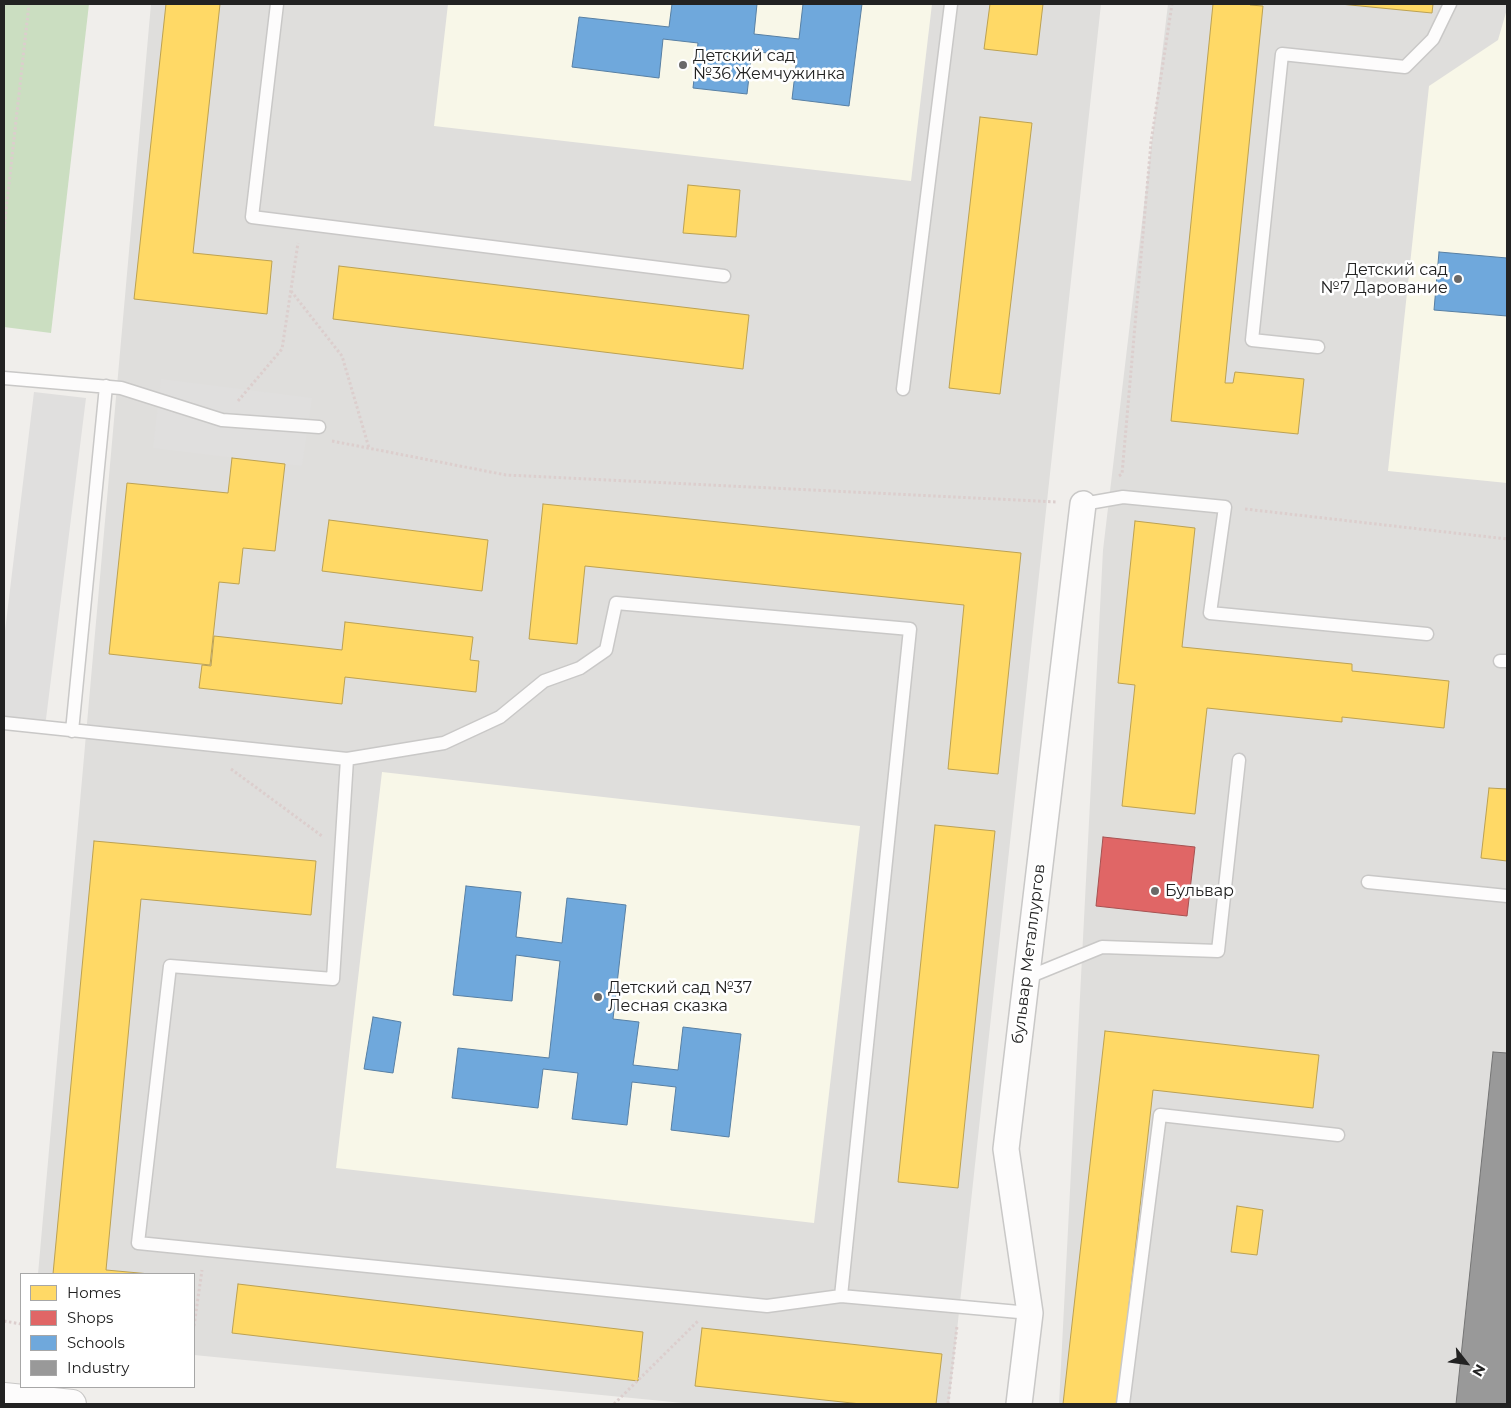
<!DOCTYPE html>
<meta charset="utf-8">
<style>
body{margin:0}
#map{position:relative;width:1511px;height:1408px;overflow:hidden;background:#f0eeeb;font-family:Montserrat,sans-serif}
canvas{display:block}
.frame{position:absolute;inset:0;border:5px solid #222;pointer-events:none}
.legend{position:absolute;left:20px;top:1273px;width:175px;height:115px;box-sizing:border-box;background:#fff;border:1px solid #a7a7a7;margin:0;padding:6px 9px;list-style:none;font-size:15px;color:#222}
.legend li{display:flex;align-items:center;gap:10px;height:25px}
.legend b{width:25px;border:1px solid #a7a7a7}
.north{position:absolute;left:1441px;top:1338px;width:50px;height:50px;-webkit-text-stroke:4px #fff;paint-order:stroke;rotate:120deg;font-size:14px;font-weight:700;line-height:20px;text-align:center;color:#222}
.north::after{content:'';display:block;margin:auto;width:18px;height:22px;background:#222;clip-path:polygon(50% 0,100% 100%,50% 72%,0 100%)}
</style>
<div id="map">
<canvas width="1511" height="1408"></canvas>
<div class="frame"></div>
<ul class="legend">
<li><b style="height:14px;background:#ffd966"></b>Homes</li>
<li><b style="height:14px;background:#e06666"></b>Shops</li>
<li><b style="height:14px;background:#6fa8dc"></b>Schools</li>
<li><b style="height:14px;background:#999"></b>Industry</li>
</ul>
<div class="north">N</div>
</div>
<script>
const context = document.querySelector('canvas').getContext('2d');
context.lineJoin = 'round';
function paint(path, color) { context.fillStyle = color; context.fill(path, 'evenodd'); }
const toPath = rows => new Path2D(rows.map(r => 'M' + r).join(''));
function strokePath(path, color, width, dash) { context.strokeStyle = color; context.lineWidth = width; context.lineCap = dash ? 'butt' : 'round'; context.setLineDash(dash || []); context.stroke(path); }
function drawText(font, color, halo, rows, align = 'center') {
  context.font = font + ' Montserrat,sans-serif'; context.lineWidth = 5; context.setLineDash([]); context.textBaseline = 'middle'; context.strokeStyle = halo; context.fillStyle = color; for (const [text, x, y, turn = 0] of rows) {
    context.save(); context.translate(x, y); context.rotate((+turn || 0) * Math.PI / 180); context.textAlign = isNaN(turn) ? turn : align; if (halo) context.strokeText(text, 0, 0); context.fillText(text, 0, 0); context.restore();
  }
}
const residential = toPath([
 [151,4,1101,4,949,1404,693,1404,194,1355,194,1274,38,1274],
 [1168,4,1507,4,1507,1404,1059,1404,1103,550]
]);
const education = toPath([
 [448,4,932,4,911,181,434,126],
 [1507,9,1507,483,1388,471,1429,86,1498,40],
 [382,772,860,826,814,1223,336,1168]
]);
const forest = toPath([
 [4,4,89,4,51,333,4,327]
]);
const parking = toPath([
 [161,379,312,398,302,466,153,448],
 [34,392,86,398,45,727,4,723,4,639]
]);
const homes = toPath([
 [166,4,220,4,193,253,272,261,267,314,134,299,166,4],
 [990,4,1043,4,1037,55,984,49,990,4],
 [1213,4,1250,4,1250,5,1263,6,1225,383,1233,383,1235,372,1304,379,1298,434,1171,421,1213,4],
 [1340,4,1433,4,1432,13,1340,4],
 [980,117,1032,123,1000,394,949,388,980,117],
 [688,185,740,190,736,237,683,233,688,185],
 [339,266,749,315,743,369,333,319,339,266],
 [232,458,285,464,275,551,243,548,239,584,219,582,210,665,109,654,127,483,228,493,232,458],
 [543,504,1021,553,998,774,948,769,964,605,585,566,577,644,529,639,543,504],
 [329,520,488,540,482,591,322,571,329,520],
 [1135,521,1195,528,1182,647,1352,664,1352,671,1449,681,1444,728,1342,717,1342,722,1207,708,1195,814,1122,806,1135,685,1118,683,1135,521],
 [345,622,473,637,470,660,479,661,476,692,345,677,342,704,199,688,202,665,211,666,214,636,342,650,345,622],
 [1489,788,1507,789,1507,861,1481,858,1489,788],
 [935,825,995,831,958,1188,898,1182,935,825],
 [94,841,316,861,311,915,141,899,106,1270,150,1274,53,1274,94,841],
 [1105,1031,1319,1055,1313,1108,1153,1090,1118,1404,1063,1404,1105,1031],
 [1237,1206,1263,1210,1257,1255,1231,1252,1237,1206],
 [238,1284,643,1332,638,1381,232,1333,238,1284],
 [702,1328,942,1354,936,1404,861,1404,695,1386,702,1328]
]);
const shops = toPath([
 [1103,837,1195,847,1187,916,1096,906,1103,837]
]);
const schools = toPath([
 [672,4,757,4,754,34,799,39,803,4,862,4,849,106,792,99,797,57,752,51,747,94,693,88,698,43,663,39,659,78,572,67,579,17,669,27,672,4],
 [1439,252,1507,258,1507,316,1434,310,1439,252],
 [466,886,521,892,516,937,562,943,567,898,626,905,613,1019,639,1022,633,1065,678,1070,683,1027,741,1034,729,1137,671,1130,676,1087,632,1082,627,1125,572,1119,578,1073,543,1069,538,1108,452,1098,458,1048,549,1058,560,961,516,955,512,1001,453,995,466,886],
 [373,1017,401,1022,393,1073,364,1069,373,1017]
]);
const industry = toPath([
 [1493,1052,1507,1053,1507,1404,1456,1404,1493,1052]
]);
const path = toPath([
 [4,229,29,4],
 [291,291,342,356,369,448],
 [238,401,282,349,298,243],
 [332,441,506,475,1057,502],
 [1119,476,1122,474,1151,142,1172,4],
 [1245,509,1507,539],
 [231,769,322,836],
 [4,1321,21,1324],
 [194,1326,202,1270],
 [614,1404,699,1320],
 [948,1404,957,1326]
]);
const service = toPath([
 [277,4,252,217,724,276],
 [1318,347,1252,340,1282,54,1405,67,1433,39,1450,4],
 [4,378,121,388,222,420,319,427],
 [903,389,951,4],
 [1083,504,1123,497,1225,507,1210,613,1427,634],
 [1500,661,1507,661],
 [4,723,347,759,444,743,500,717,544,681,580,668,606,650,616,603,910,629,841,1296],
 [72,731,106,386],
 [347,759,333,979,170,966,138,1243,767,1306,841,1296,1030,1313],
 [1368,882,1507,896],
 [1026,978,1102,947,1218,951,1239,760],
 [1123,1404,1160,1115,1338,1135]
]);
const minor = toPath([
 [1019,1404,1030,1313,1006,1149,1083,504]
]);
const tertiary = toPath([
 [4,1397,72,1404]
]);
const markers = [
 [683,65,5,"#6a6968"],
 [1458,279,5,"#6a6968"],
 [1155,891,5,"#6a6968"],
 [598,997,5,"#6a6968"]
];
const poiNames = [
 ["Детский сад",693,56],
 ["№36 Жемчужинка",693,74],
 ["Детский сад",1448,270,"right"],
 ["№7 Дарование",1448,288,"right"],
 ["Бульвар",1165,891],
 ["Детский сад №37",608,988],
 ["Лесная сказка",608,1006]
];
const streetNames = [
 ["бульвар Металлургов",1029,954,-83]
];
paint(residential, '#dfdedc');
paint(education, '#f8f7e8');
paint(forest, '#cbdec1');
paint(parking, '#e0dfde');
paint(homes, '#ffd966');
strokePath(homes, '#bda252', 1);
paint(shops, '#e06666');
strokePath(shops, '#a75252', 1);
paint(schools, '#6fa8dc');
strokePath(schools, '#5880a4', 1);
paint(industry, '#999');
strokePath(industry, '#757575', 1);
strokePath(service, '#c9c8c7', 15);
strokePath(minor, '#c9c8c7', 28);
strokePath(tertiary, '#c9c8c7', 30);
strokePath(path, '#dccecd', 3, [2.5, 2.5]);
strokePath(service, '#fdfcfc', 12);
strokePath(minor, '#fdfcfc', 25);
strokePath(tertiary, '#fdfcfc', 28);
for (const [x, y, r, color] of markers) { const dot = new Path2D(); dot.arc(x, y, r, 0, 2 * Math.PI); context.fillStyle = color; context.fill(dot); strokePath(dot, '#fff', 2); }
drawText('16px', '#222', '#fff', poiNames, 'left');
drawText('16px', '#222', '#fff', streetNames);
</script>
